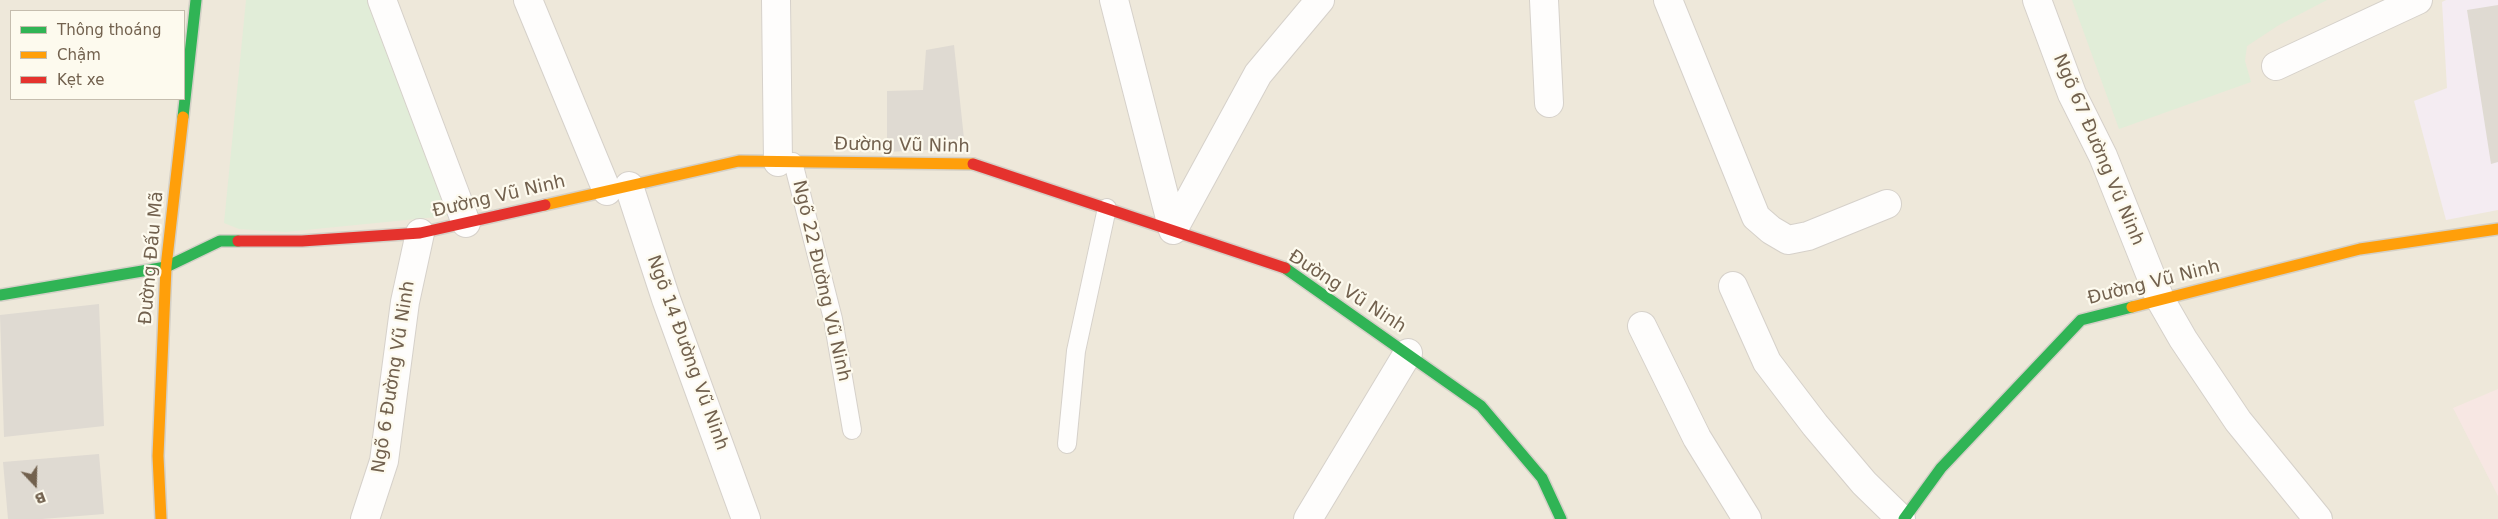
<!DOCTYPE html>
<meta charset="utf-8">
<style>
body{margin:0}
#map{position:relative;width:2498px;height:519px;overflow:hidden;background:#f6f4ec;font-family:"DejaVu Sans",sans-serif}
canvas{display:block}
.legend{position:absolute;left:10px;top:10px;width:175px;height:90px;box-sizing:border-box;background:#fdfaee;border:1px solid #c5bdae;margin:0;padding:6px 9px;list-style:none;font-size:15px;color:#72614e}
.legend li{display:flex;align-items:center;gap:10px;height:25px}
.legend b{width:25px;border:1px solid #c5bdae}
.north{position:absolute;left:10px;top:459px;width:50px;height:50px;-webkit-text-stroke:4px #fdfaee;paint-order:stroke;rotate:159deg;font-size:14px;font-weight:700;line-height:20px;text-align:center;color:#72614e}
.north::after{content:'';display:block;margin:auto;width:18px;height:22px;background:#72614e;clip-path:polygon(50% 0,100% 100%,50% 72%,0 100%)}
</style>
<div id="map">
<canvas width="2498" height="519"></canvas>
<ul class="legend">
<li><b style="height:6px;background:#30b455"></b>Thông thoáng</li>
<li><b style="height:6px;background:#ff9f0a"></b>Chậm</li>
<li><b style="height:6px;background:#e5322d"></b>Kẹt xe</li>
</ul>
<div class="north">B</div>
</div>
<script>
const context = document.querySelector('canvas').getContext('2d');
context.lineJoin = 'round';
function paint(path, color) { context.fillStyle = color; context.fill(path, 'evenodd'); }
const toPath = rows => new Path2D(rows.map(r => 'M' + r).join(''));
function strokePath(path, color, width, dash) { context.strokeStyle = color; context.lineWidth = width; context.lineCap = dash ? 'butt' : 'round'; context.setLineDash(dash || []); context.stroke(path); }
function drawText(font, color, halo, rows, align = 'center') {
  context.font = font + ' "DejaVu Sans",sans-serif'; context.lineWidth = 4.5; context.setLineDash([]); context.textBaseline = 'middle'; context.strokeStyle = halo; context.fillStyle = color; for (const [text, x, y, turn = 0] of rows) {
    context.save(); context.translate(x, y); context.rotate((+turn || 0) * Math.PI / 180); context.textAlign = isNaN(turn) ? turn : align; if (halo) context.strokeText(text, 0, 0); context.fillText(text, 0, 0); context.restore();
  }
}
const residential = toPath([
 [0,0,2498,0,2498,519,0,519],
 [11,11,184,11,184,99,11,99]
]);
const education = toPath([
 [2446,0,2498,0,2498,210,2446,220,2414,101,2447,88,2442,2]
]);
const medical = toPath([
 [2498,389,2498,496,2453,408]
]);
const green = toPath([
 [246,0,373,0,447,216,285,232,239,229,224,223],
 [2072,0,2327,0,2279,25,2247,46,2245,61,2251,82,2119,129]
]);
const building = toPath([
 [2498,5,2498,162,2491,164,2467,10],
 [954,45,965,148,887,152,887,91,923,90,926,50],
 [99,304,104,426,4,437,0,315],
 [99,454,104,514,42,519,8,519,3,462]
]);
const lane = toPath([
 [793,162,833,319,852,430],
 [1067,444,1076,351,1107,208]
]);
const street = toPath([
 [382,0,466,223],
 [528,0,607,191],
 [776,0,778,162],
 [1114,0,1173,230],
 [1544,0,1549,103],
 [1668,0,1756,217,1771,230,1788,240,1808,236,1887,204],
 [2037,0,2072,94,2103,156,2160,299,2183,339,2238,421,2318,519],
 [2276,66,2418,0],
 [629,186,666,299,746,519],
 [1173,230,1258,74,1320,0],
 [1733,286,1767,362,1815,425,1864,483,1901,519],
 [1642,326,1697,438,1747,519],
 [365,519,384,461,405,302,420,233],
 [1308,519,1408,353]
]);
const fast = toPath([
 [183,117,196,0],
 [1285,268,1481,406,1542,478,1561,519],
 [0,295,166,267,220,241,238,241],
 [1904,519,1941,468,2081,320,2132,307]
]);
const slow = toPath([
 [545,205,739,161,973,164],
 [2132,307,2360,249,2498,229],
 [161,519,158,456,166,267,183,117]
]);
const jam = toPath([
 [973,164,1285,268],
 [238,241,302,241,420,233,545,205]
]);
const streetNames = [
 ["Đường Vũ Ninh",902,146,1],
 ["Ngõ 67 Đường Vũ Ninh",2098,150,67],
 ["Đường Vũ Ninh",499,197,-13],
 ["Đường Đấu Mã",152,258,-85],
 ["Ngõ 22 Đường Vũ Ninh",821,281,77],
 ["Đường Vũ Ninh",2154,283,-14],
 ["Đường Vũ Ninh",1347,292,33],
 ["Ngõ 14 Đường Vũ Ninh",687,353,70],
 ["Ngõ 6 Đường Vũ Ninh",394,377,-81]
];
paint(residential, '#eee8da');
paint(education, '#f4ecf2');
paint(medical, '#f7e7e3');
paint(green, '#e1edd8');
paint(building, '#dfdad2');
strokePath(lane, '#d6d1ca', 20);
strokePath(street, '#d6d1ca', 30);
strokePath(fast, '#d4d0c7', 14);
strokePath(slow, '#d4d0c7', 14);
strokePath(jam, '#d4d0c7', 14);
strokePath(lane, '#fefdfc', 18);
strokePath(street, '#fefdfc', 28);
strokePath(fast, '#30b455', 11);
strokePath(slow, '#ff9f0a', 11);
strokePath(jam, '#e5322d', 11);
drawText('18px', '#72614e', '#fdfaee', streetNames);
</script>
